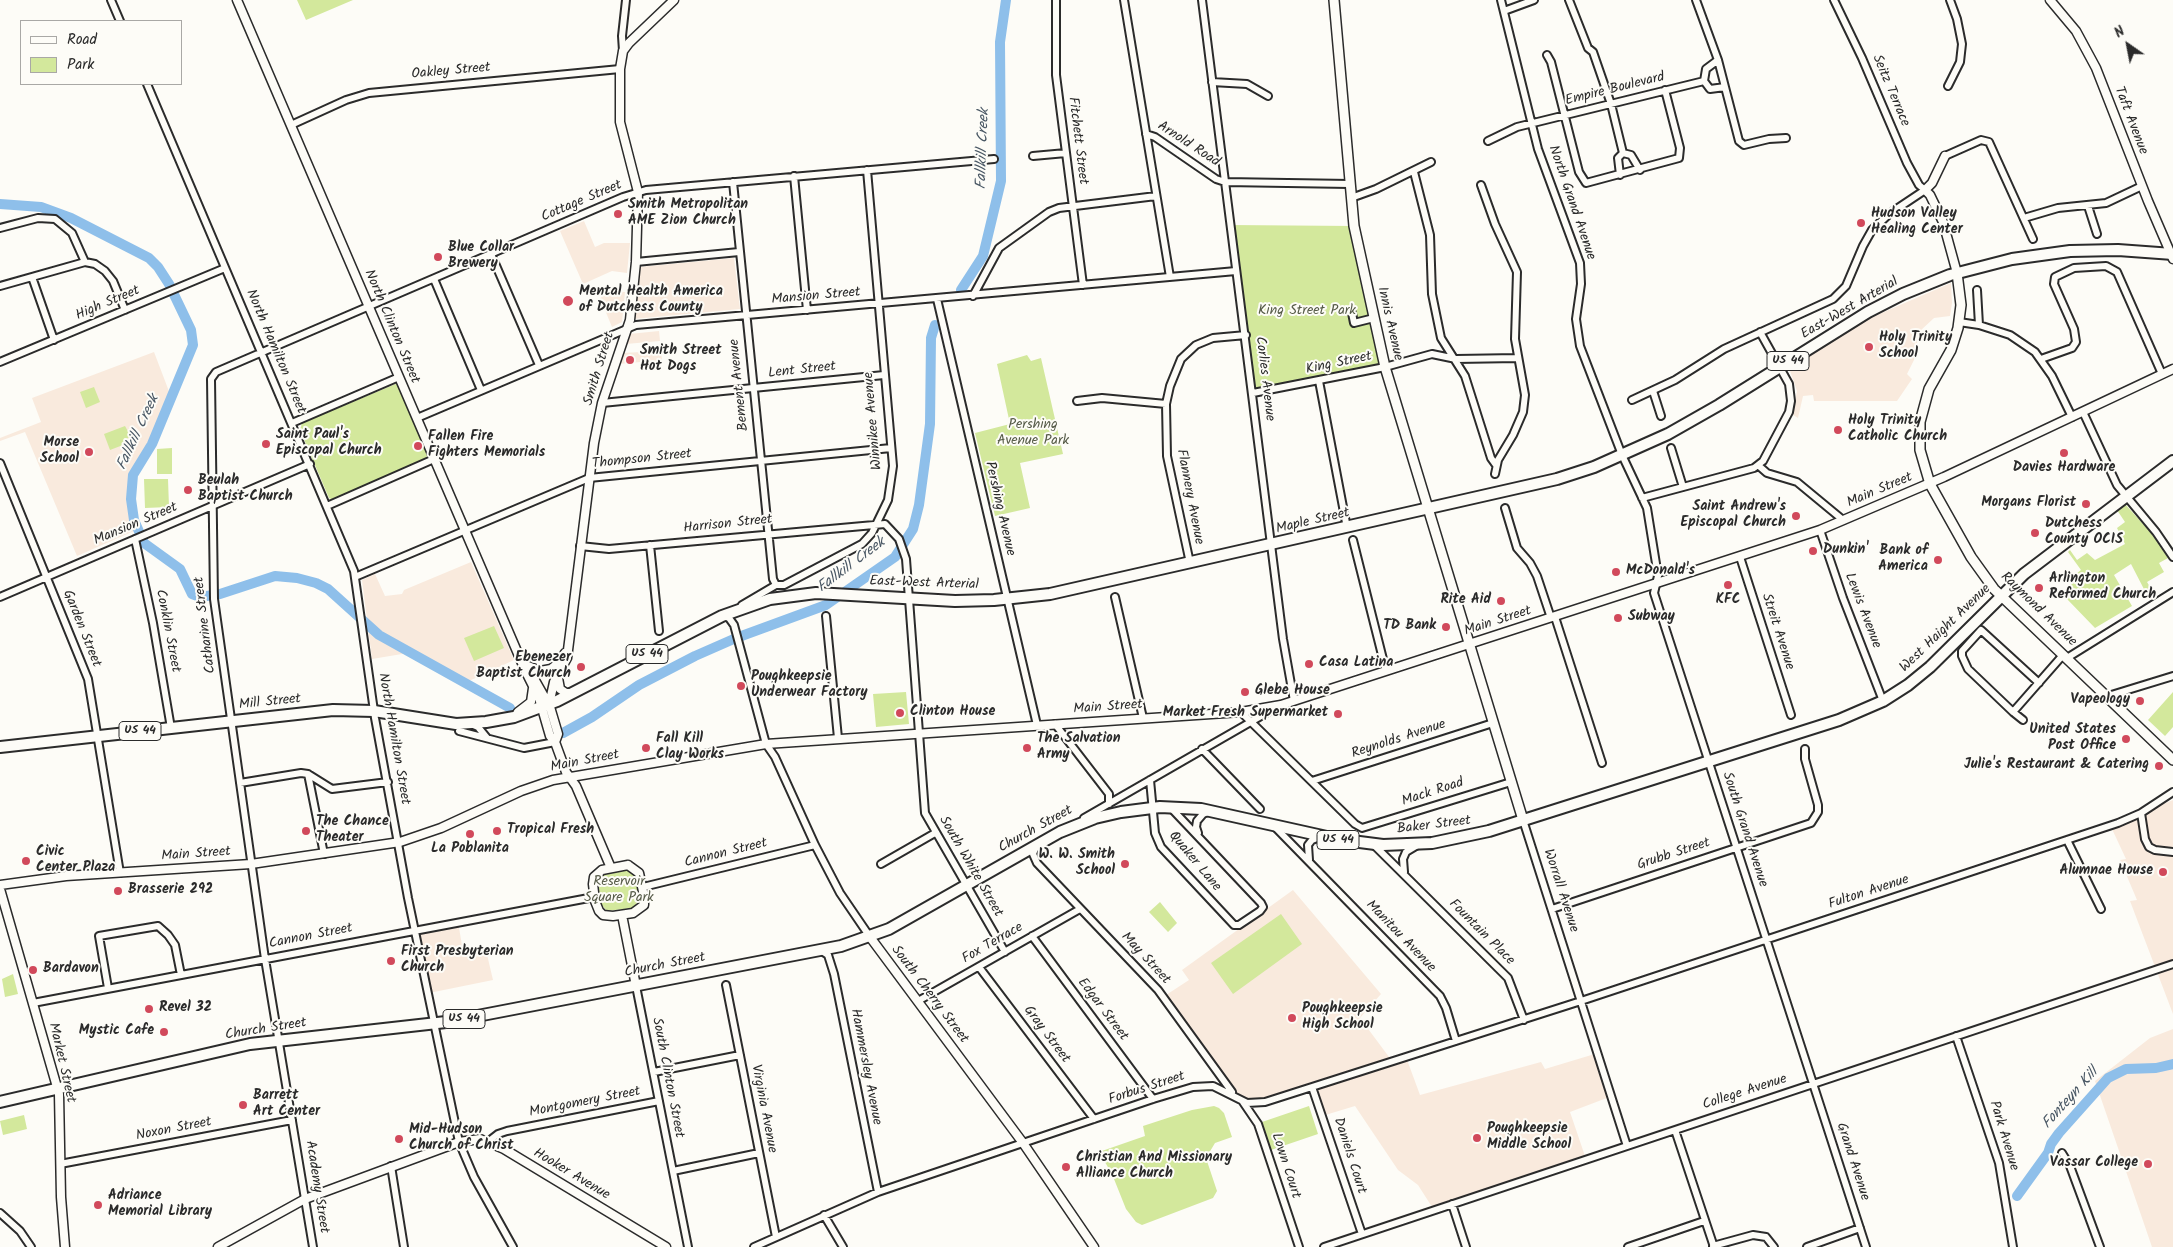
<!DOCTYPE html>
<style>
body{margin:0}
#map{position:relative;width:2173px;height:1247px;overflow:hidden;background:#fdfcf7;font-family:Kalam,sans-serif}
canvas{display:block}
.legend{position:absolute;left:20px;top:20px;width:162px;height:65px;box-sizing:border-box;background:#fdfcf7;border:1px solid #a9a8a5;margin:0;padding:6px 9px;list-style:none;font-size:15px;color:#2b2b2b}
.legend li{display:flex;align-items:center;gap:10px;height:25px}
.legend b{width:25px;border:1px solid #a9a8a5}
.north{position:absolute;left:2103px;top:20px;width:50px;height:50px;-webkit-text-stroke:4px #fdfcf7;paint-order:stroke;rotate:327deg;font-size:14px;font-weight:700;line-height:20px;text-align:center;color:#2b2b2b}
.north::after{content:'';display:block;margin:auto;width:18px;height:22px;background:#2b2b2b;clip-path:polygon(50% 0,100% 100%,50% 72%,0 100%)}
</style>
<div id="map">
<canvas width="2173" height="1247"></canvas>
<ul class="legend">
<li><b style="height:6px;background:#fdfcf7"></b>Road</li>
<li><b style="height:14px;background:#d3e89c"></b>Park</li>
</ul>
<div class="north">N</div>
</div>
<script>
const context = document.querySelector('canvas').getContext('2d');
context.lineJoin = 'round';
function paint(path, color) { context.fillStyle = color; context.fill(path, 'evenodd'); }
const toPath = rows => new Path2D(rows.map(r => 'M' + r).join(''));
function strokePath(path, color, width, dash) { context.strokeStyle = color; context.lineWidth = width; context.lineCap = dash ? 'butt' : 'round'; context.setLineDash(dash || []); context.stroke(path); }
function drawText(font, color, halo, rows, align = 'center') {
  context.font = font + ' Kalam,sans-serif'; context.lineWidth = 4; context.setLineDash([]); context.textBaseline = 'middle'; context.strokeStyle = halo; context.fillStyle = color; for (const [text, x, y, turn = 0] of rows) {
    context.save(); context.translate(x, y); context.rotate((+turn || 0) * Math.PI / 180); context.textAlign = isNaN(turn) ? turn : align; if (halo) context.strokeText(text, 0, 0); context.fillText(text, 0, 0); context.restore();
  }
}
const built = toPath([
 [584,221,595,247,604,243,630,243,627,273,612,271,583,284,560,231],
 [734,258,740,309,633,319,639,267],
 [1951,283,1952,303,1950,316,1934,318,1919,332,1914,360,1907,374,1912,379,1897,401,1814,401,1813,395,1803,396,1798,418,1793,415,1797,391,1789,368,1870,318],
 [613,291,625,292,622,322,612,327,600,298],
 [659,331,660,341,626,344,629,334],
 [661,351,662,360,619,364,622,353],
 [154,352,170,394,150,444,135,467,129,482,129,511,134,531,77,556,25,432,0,441,0,438,41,422,32,398],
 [471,562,514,660,469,681,414,652,372,659,362,580,375,574,385,596,402,594,404,590],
 [2173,800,2173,1014,2130,901,2137,900,2120,860,2126,859,2112,829,2124,825,2139,814],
 [1293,890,1381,994,1360,1018,1392,1061,1406,1057,1420,1095,1541,1062,1545,1069,1598,1053,1612,1096,1570,1112,1586,1159,1434,1210,1418,1185,1398,1170,1355,1106,1322,1116,1312,1087,1256,1103,1238,1098,1163,997,1189,980,1182,970],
 [458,922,463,951,485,946,493,980,429,993,417,930],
 [2173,1029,2173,1247,2152,1247,2095,1081,2150,1038]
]);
const green = toPath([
 [297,0,353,0,306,20],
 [1230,225,1354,226,1385,367,1253,393],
 [1027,355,1031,361,1041,358,1063,454,1020,463,1030,508,995,516,975,433,1010,424,997,364],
 [398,383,428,454,425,460,333,500,329,498,300,430,302,423],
 [94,387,100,402,86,408,80,392],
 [125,426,130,435,123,445,110,450,104,434],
 [172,448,172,474,157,474,157,449],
 [144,479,168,479,169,507,145,508],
 [2125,504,2152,534,2168,558,2159,563,2164,572,2147,582,2153,592,2147,595,2131,564,2114,575,2132,606,2095,628,2067,599,2070,585,2075,582,2072,577,2081,570,2068,552,2070,550,2077,560,2087,553,2095,560,2125,544,2117,528,2125,522,2117,510],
 [494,626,504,648,474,661,464,638],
 [906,692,909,724,876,727,873,694],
 [2173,692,2173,727,2165,736,2148,720],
 [624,871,630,871,635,876,639,901,632,908,607,911,601,904,598,881,604,875],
 [1160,902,1177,923,1168,932,1149,912],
 [1281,914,1302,944,1233,994,1211,963],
 [13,974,18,994,5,997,2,979],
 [1214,1106,1219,1108,1224,1113,1232,1137,1215,1143,1206,1158,1217,1191,1213,1198,1142,1225,1136,1222,1126,1209,1112,1174,1099,1152,1145,1136,1143,1126,1192,1110],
 [1309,1106,1318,1134,1271,1150,1262,1122],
 [24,1115,27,1129,3,1135,0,1121]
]);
const river = toPath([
 [0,204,41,207,71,218,149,258,158,267,169,284,191,330,193,345,152,444,133,475,131,499,134,520,144,543,180,569,192,594,200,597,220,594,275,576,297,578,316,583,328,589,379,635,510,708],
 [961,290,983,256,1001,181,1000,42,1006,0],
 [563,733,592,717,639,685,695,656,736,638,826,605,895,557,913,529,919,505,930,424,931,338,935,325],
 [2017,1196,2048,1153,2051,1144,2059,1133,2108,1078,2126,1069,2156,1068,2173,1064]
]);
const minor = toPath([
 [111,0,120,21],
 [1056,0,1056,75,1083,285],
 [1124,0,1170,277],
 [1202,0,1283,639,1294,701],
 [1501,0,1538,149,1580,263,1581,284,1576,319,1580,346,1622,455,1647,508,1658,576,1654,593,1866,1247],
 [1569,0,1588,48,1593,52,1611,104,1623,153],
 [1696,0,1718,60,1739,141,1744,145,1769,139,1786,138],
 [1504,11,1534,0],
 [623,51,622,36,626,0],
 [1547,55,1551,62,1579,172,1586,183,1679,158,1680,148,1665,90],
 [1718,60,1706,69,1704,81,1710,89,1725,87],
 [1212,82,1247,84,1268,96],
 [147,84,354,571,375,718,408,898,459,1142,474,1177,513,1247],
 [1948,86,1960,62,1962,44,1957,19,1950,0],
 [291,125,346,100,369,93,620,69],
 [1146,134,1155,137,1216,179,1225,182,1350,184],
 [1488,141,1517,127,1704,81],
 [1033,156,1066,153],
 [1945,156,1981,140,1989,142,2033,239],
 [1414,172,1430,235,1432,294,1441,338,1465,376,1491,458,1496,465],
 [1620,175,1618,158,1623,153,1631,155,1640,170],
 [794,176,807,310],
 [733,182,773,579,776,585],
 [1481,185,1495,224,1517,272,1515,339,1525,395,1523,412,1513,435,1498,460,1495,474],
 [1351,198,1376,189,1431,162],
 [2088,206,2097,234],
 [2024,218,2058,208,2106,203,2142,186],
 [0,228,38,218,55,219,72,233,85,262],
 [491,254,539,365],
 [636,262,739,252],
 [32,277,54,340],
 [434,279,481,390],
 [0,286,85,262,95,264,105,271,113,281,125,310],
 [1977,290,1979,325],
 [973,296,999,248,1049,212,1059,208,1156,196],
 [937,299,1037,725],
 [1352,313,1354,323,1374,318],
 [1959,322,1979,325,2010,335,2035,352,2052,376,2072,417],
 [2041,359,2072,348,2076,342,2074,329,2054,284,2055,277,2074,268,2106,266,2117,272,2162,374],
 [0,362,225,268],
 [1319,381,1347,528],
 [1653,391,1661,416],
 [1253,393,1385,367,1432,354,1456,359,1518,358],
 [1632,400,1675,380,1724,349,1833,299,1846,286,1863,246,1872,230,1889,214,1925,190,1919,185,1907,163,1862,58,1834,0],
 [1077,401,1102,398,1166,404],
 [602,403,884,375],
 [2083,412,2117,485,2156,532,2173,557],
 [417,418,636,325,1236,271],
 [292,423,399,377],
 [1671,448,1683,487],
 [0,463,88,679,120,873],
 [1759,466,1767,473,1797,482,1843,520],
 [1642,498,1754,468,1763,461,1789,412,1791,401,1789,384,1760,332],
 [327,506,434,459],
 [1505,508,1517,548,1530,563,1537,576,1551,618],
 [1820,530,1843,598,1883,701],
 [135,539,153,623,171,728],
 [1353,540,1386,671],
 [650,545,659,631],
 [580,546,609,549,885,524,899,539,906,559,925,813,1005,952],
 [1740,557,1791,715],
 [1190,563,1167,456,1166,404,1170,386,1181,359,1196,345,1213,338,1246,335],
 [355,577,589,478,891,448],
 [0,597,310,464],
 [1115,597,1143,718],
 [742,605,776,585,784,585,862,544,872,533,888,500,893,466,867,170],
 [723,616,729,618,734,625,766,744,775,757,815,845,840,893,870,937],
 [826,616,838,738],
 [1555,617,1602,763],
 [2067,658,2173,592],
 [2108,696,2173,676],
 [1241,712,1355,824,1362,828,1511,782],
 [2013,712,1968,669,1962,656,1962,651,1981,630,2039,683],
 [2023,720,2013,712,2063,655],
 [471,724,478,727,487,738],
 [1055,724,1109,794,1109,804],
 [459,731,524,748,555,742],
 [1202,749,1260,809],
 [308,774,324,854],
 [1150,780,1155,833,1161,847,1234,925,1239,925,1260,911,1263,907,1261,903,1171,808],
 [1312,781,1493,723],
 [240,783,301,773,308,774,332,789,388,782],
 [2141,813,2145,839,2149,847,2155,850,2173,852],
 [1084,818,1275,708],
 [1523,820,1627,1146],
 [1275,827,1440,996,1446,1008,1456,1041],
 [1198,833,1196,827,1197,821,1203,814,1210,811],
 [2067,840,2101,909],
 [1374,845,1508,978,1524,1020],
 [1036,846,1033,854,1037,863,1158,990,1232,1092],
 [1309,860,1308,845,1312,840,1320,837],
 [881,864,935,833],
 [1404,872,1403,859,1406,852,1416,846],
 [643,887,815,845],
 [1552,909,1811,823,1818,812,1818,805,1805,759,1805,749],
 [1032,936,1153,1099],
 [822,951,828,955,834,974,878,1192],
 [979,967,1094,1119],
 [726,985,776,1237],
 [636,986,688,1247],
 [108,988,99,936,158,926,168,935,175,945,181,975],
 [918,1001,1080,909],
 [33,1003,594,897],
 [1956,1036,1999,1163,2013,1247],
 [654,1072,740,1055],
 [1312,1087,1362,1234],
 [1243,1102,1258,1124,1299,1247],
 [1675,1130,1714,1247],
 [489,1141,498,1134,507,1131,659,1101],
 [2062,1153,2070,1166,2100,1247],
 [60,1164,292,1120],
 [391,1166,404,1247],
 [673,1171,759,1153],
 [1452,1204,1466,1247],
 [0,1213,20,1231,31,1247],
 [824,1215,843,1247],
 [1713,1246,1753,1235,1766,1237,1774,1247],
 [313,1247,265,959,214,599,211,379,216,372,623,197,646,190,994,159],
 [754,1247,878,1192,1153,1099,1193,1087,1213,1086,1247,1103,1265,1102,1581,1001,2118,823,2141,813,2173,792],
 [1324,1247,2173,964],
 [1628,1247,1704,1221],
 [1807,1247,1860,1228]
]);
const tertiary = toPath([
 [237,0,525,670,539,698,550,736,555,742,566,772,576,786,611,868],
 [2050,0,2076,31,2096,68,2148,201,2173,259],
 [1945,156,1932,183,1925,190,1930,195,1943,222,1957,273],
 [528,666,540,671,551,669,560,662,565,653],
 [528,668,550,707,558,734,555,742],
 [558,678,560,689,566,693,573,693],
 [549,705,554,682,567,658,594,443,602,403,630,320,636,262,638,192,620,122,620,69,623,51,629,43,674,0],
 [518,712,531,702,533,688],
 [628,865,639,873,644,896,644,905,633,913,613,916,603,915,599,911,595,901,593,884,594,877,602,870,628,865],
 [0,885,66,876,251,864,400,842,441,828,521,791,553,780,766,744,1241,712,1281,705,1820,530,1944,477,2173,369],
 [0,889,59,1094,61,1197,65,1247],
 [622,915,636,986],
 [870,937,1023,1143,1094,1247],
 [218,1247,305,1199,459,1142,480,1139,504,1149,666,1247]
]);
const secondary = toPath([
 [1334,0,1354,226,1385,367,1523,820],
 [1957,273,1961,305,1958,328,1951,350,1929,389,1920,422,1920,450,1930,484,1971,557,1994,589,2173,760]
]);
const trunk = toPath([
 [0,747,333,710,374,711,456,724,486,722,514,717,557,701,722,616,770,599,816,593,955,601,994,600,1050,594,1557,479,1594,467,1668,434,1719,405,1868,312,1903,294,1950,275,2012,259,2070,251,2118,250,2173,254],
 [0,1102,250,1044,446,1022,841,946,889,929,1060,832,1095,818,1121,812,1160,807,1201,809,1336,839,1383,845,1432,843,1489,831,1839,720,1883,701,1908,685,1930,667,2024,574,2173,461]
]);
const markers = [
 [618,214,5,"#d1495b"],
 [1861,223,5,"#d1495b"],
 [438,257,5,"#d1495b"],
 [568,301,6,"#d1495b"],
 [1869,347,5,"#d1495b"],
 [630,360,5,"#d1495b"],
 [1838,430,5,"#d1495b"],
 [266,444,5,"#d1495b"],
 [418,446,5,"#d1495b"],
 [89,452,5,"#d1495b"],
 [2064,453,5,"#d1495b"],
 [188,490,5,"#d1495b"],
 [2086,504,5,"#d1495b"],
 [1796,516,5,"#d1495b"],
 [2035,533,5,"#d1495b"],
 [1813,551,5,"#d1495b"],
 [1938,560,5,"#d1495b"],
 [1616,572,5,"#d1495b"],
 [1728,585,5,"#d1495b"],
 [2039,588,5,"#d1495b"],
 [1501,601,5,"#d1495b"],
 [1618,618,5,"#d1495b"],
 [1446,627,5,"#d1495b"],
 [1309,664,5,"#d1495b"],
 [581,667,5,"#d1495b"],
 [741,686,5,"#d1495b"],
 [1245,692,5,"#d1495b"],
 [2140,701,5,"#d1495b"],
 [900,713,5,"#d1495b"],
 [1338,714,5,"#d1495b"],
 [2126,739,5,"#d1495b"],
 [646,748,5,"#d1495b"],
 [1027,748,5,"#d1495b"],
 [2159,766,5,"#d1495b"],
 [306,831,5,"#d1495b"],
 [497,831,5,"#d1495b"],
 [470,834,5,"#d1495b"],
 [26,861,5,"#d1495b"],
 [1125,864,5,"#d1495b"],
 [2163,872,5,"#d1495b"],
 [118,891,5,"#d1495b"],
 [391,961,5,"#d1495b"],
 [33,970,5,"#d1495b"],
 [149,1009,5,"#d1495b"],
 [1292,1018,5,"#d1495b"],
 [164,1032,5,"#d1495b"],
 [243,1105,5,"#d1495b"],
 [1477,1138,5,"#d1495b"],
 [399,1139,5,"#d1495b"],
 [2148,1164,5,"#d1495b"],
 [1066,1167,5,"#d1495b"],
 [98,1205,5,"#d1495b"]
];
const shields = [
 [1788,361,42],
 [647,654,42],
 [140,731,42],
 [1338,840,42],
 [464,1019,42]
];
const shieldNames = [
 ["US 44",1788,361],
 ["US 44",647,654],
 ["US 44",140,731],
 ["US 44",1338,840],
 ["US 44",464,1019]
];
const streetNames = [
 ["Oakley Street",451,72,-5],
 ["Empire Boulevard",1615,90,-14],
 ["Seitz Terrace",1890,91,67],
 ["Taft Avenue",2130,121,69],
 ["Fitchett Street",1077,141,83],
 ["Arnold Road",1188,145,33],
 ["Cottage Street",582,202,-23],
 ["North Grand Avenue",1571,203,71],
 ["Mansion Street",816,297,-5],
 ["High Street",108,304,-23],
 ["East-West Arterial",1850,309,-30],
 ["Innis Avenue",1389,324,77],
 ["North Clinton Street",391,327,67],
 ["North Hamilton Street",275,352,67],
 ["King Street",1339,364,-12],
 ["Smith Street",600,369,-73],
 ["Lent Street",802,371,-6],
 ["Corlies Avenue",1264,379,83],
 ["Bement Avenue",740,385,-96],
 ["Winnikee Avenue",874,421,-95],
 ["Thompson Street",642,460,-6],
 ["Main Street",1880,491,-23],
 ["Flannery Avenue",1189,497,79],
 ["Pershing Avenue",999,509,77],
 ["Maple Street",1313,522,-13],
 ["Mansion Street",136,525,-23],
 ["Harrison Street",728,525,-6],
 ["East-West Arterial",924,584,2],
 ["Raymond Avenue",2038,610,44],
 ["Lewis Avenue",1862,611,69],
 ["Main Street",1498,622,-18],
 ["Catharine Street",206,625,-97],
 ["Garden Street",81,629,68],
 ["West Haight Avenue",1946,629,-44],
 ["Conklin Street",167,631,79],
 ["Streit Avenue",1777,632,72],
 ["Mill Street",270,703,-6],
 ["Main Street",1108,708,-4],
 ["North Hamilton Street",393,739,80],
 ["Reynolds Avenue",1399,740,-18],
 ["Main Street",585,762,-11],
 ["Mack Road",1433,793,-18],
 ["Baker Street",1434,826,-7],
 ["Church Street",1036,830,-29],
 ["South Grand Avenue",1744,830,72],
 ["Cannon Street",726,854,-14],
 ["Main Street",196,855,-4],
 ["Grubb Street",1674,855,-18],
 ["Quaker Lane",1194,862,50],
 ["South White Street",970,867,60],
 ["Worrall Avenue",1560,891,72],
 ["Fulton Avenue",1869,893,-18],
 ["Fountain Place",1481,933,45],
 ["Cannon Street",311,937,-11],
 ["Manitou Avenue",1400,937,46],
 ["Fox Terrace",993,944,-30],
 ["May Street",1145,959,47],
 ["Church Street",665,966,-11],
 ["South Cherry Street",929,995,53],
 ["Edgar Street",1102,1010,53],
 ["Church Street",266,1030,-9],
 ["Gray Street",1046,1035,53],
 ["Market Street",61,1063,77],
 ["Hammersley Avenue",865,1067,79],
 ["South Clinton Street",667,1078,79],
 ["Forbus Street",1147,1089,-18],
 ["College Avenue",1745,1093,-18],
 ["Montgomery Street",585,1103,-11],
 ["Virginia Avenue",763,1109,79],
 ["Noxon Street",174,1130,-11],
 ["Park Avenue",2003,1136,73],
 ["Daniels Court",1349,1156,72],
 ["Grand Avenue",1852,1162,72],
 ["Lown Court",1285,1166,72],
 ["Hooker Avenue",571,1175,31],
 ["Academy Street",316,1187,81]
];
const poiNames = [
 ["Smith Metropolitan",628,206],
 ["AME Zion Church",628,222],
 ["Hudson Valley",1871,215],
 ["Healing Center",1871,231],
 ["Blue Collar",448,249],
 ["Brewery",448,265],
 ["Mental Health America",579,293],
 ["of Dutchess County",579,309],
 ["Holy Trinity",1879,339],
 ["School",1879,355],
 ["Smith Street",640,352],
 ["Hot Dogs",640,368],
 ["Holy Trinity",1848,422],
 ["Catholic Church",1848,438],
 ["Saint Paul's",276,436],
 ["Episcopal Church",276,452],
 ["Fallen Fire",428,438],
 ["Fighters Memorials",428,454],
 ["Morse",79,444,"right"],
 ["School",79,460,"right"],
 ["Davies Hardware",2064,469,"center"],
 ["Beulah",198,482],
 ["Baptist Church",198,498],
 ["Morgans Florist",2076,504,"right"],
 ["Saint Andrew's",1786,508,"right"],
 ["Episcopal Church",1786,524,"right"],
 ["Dutchess",2045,525],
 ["County OCIS",2045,541],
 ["Dunkin'",1823,551],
 ["Bank of",1928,552,"right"],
 ["America",1928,568,"right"],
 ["McDonald's",1626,572],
 ["Arlington",2049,580],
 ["Reformed Church",2049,596],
 ["Rite Aid",1491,601,"right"],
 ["KFC",1728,601,"center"],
 ["Subway",1628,618],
 ["TD Bank",1436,627,"right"],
 ["Ebenezer",571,659,"right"],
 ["Baptist Church",571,675,"right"],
 ["Casa Latina",1319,664],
 ["Poughkeepsie",751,678],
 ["Underwear Factory",751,694],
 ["Glebe House",1255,692],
 ["Vapeology",2130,701,"right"],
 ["Clinton House",910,713],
 ["Market Fresh Supermarket",1328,714,"right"],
 ["United States",2116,731,"right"],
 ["Post Office",2116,747,"right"],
 ["Fall Kill",656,740],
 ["Clay Works",656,756],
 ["The Salvation",1037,740],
 ["Army",1037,756],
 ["Julie's Restaurant & Catering",2149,766,"right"],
 ["The Chance",316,823],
 ["Theater",316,839],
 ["Tropical Fresh",507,831],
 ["La Poblanita",470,850,"center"],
 ["Civic",36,853],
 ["Center Plaza",36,869],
 ["W. W. Smith",1115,856,"right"],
 ["School",1115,872,"right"],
 ["Alumnae House",2153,872,"right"],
 ["Brasserie 292",128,891],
 ["First Presbyterian",401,953],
 ["Church",401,969],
 ["Bardavon",43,970],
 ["Revel 32",159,1009],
 ["Poughkeepsie",1302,1010],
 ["High School",1302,1026],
 ["Mystic Cafe",154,1032,"right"],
 ["Barrett",253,1097],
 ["Art Center",253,1113],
 ["Poughkeepsie",1487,1130],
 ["Middle School",1487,1146],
 ["Mid-Hudson",409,1131],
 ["Church of Christ",409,1147],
 ["Christian And Missionary",1076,1159],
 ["Alliance Church",1076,1175],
 ["Vassar College",2138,1164,"right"],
 ["Adriance",108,1197],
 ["Memorial Library",108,1213]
];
const parkNames = [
 ["King Street Park",1307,312],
 ["Pershing",1033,426],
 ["Avenue Park",1033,442],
 ["Reservoir",619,883],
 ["Square Park",619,899]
];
const waterNames = [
 ["Fallkill Creek",984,149,-88],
 ["Fallkill Creek",139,433,-65],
 ["Fallkill Creek",852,566,-37],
 ["Fonteyn Kill",2071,1099,-48]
];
paint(built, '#f9eadd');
paint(green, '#d3e89c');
strokePath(river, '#8ebfea', 10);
strokePath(minor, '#2b2b2b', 10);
strokePath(tertiary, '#2b2b2b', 11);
strokePath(secondary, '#2b2b2b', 12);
strokePath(trunk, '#2b2b2b', 14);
strokePath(minor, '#fdfcf7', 6);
strokePath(tertiary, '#fdfcf7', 8);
strokePath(secondary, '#fdfcf7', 9);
strokePath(trunk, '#fdfcf7', 10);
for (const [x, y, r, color] of markers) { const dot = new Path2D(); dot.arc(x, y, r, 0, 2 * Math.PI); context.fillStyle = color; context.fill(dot); strokePath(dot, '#fdfcf7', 2); }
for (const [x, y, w] of shields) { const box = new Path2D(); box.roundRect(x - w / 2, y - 9.5, w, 19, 4); context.fillStyle = '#fdfcf7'; context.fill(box); strokePath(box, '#2b2b2b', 1); }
drawText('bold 12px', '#2b2b2b', null, shieldNames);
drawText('14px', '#2b2b2b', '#fdfcf7', streetNames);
drawText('bold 14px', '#2b2b2b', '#fdfcf7', poiNames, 'left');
drawText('14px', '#555a47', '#fdfcf7', parkNames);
drawText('italic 15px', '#495764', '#fdfcf7', waterNames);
</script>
